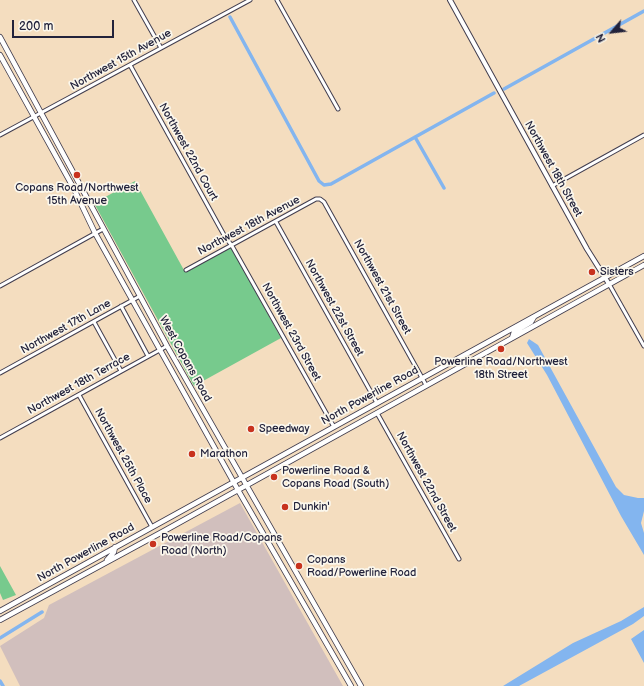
<!DOCTYPE html>
<style>
body{margin:0}
#map{position:relative;width:644px;height:686px;overflow:hidden;background:#f4ddbf;font-family:"Balsamiq Sans",sans-serif}
canvas{display:block}
.north{position:absolute;left:592px;top:12px;width:40px;height:40px;-webkit-text-stroke:3px #fbf7ec;paint-order:stroke;rotate:242deg;font-size:11px;font-weight:700;line-height:16px;text-align:center;color:#22223b}
.north::after{content:'';display:block;margin:auto;width:14px;height:18px;background:#22223b;clip-path:polygon(50% 0,100% 100%,50% 72%,0 100%)}
.scale{position:absolute;left:12px;top:20px;width:102px;height:18px;box-sizing:border-box;border:2px solid #22223b;border-top:0;padding-left:5px;font-size:12px;line-height:14px;white-space:nowrap;color:#22223b;-webkit-text-stroke:3px #fbf7ec;paint-order:stroke}
</style>
<div id="map">
<canvas width="644" height="686"></canvas>
<div class="north">N</div>
<div class="scale">200 m</div>
</div>
<script>
const context = document.querySelector('canvas').getContext('2d');
context.lineJoin = 'round';
function paint(path, color) { context.fillStyle = color; context.fill(path, 'evenodd'); }
const toPath = rows => new Path2D(rows.map(r => 'M' + r).join(''));
function strokePath(path, color, width, dash) { context.strokeStyle = color; context.lineWidth = width; context.lineCap = dash ? 'butt' : 'round'; context.setLineDash(dash || []); context.stroke(path); }
function drawText(font, color, halo, rows, align = 'center') {
  context.font = font + ' "Balsamiq Sans",sans-serif'; context.lineWidth = 3.5; context.setLineDash([]); context.textBaseline = 'middle'; context.strokeStyle = halo; context.fillStyle = color; for (const [text, x, y, turn = 0] of rows) {
    context.save(); context.translate(x, y); context.rotate((+turn || 0) * Math.PI / 180); context.textAlign = isNaN(turn) ? turn : align; if (halo) context.strokeText(text, 0, 0); context.fillText(text, 0, 0); context.restore();
  }
}
const industrial = toPath([
 [240,503,343,686,20,686,0,646,44,618,49,605]
]);
const green = toPath([
 [135,181,185,272,231,247,281,338,194,386,94,203],
 [0,566,16,595,3,600,0,593]
]);
const water = toPath([
 [529,339,538,345,616,487,624,495,638,498,644,498,644,511,641,523,644,533,644,555,621,516,547,375,527,343],
 [644,607,644,616,633,624,519,686,503,686,573,643,621,621],
 [644,630,644,663,631,639]
]);
const canal = toPath([
 [230,17,319,181,324,185,331,184,494,93],
 [504,89,644,11],
 [415,137,444,188],
 [0,638,42,612],
 [0,681,3,686]
]);
const minor = toPath([
 [134,0,161,48],
 [277,0,338,109],
 [130,65,224,235,232,246,334,427],
 [0,135,250,0],
 [552,186,644,135],
 [276,222,377,403],
 [186,270,316,199,320,199,324,202,426,385],
 [609,284,644,346],
 [0,286,103,229],
 [121,306,148,356],
 [94,322,121,371],
 [0,373,140,296],
 [79,395,152,527],
 [377,413,459,559],
 [0,438,167,346]
]);
const tertiary = toPath([
 [450,0,587,249,609,284]
]);
const secondary = toPath([
 [0,37,167,346,361,686],
 [0,55,73,187,95,233,238,490,351,686],
 [512,338,514,332,531,322,534,317],
 [107,560,114,552,115,547],
 [0,611,644,256],
 [0,620,164,531,644,265]
]);
const markers = [
 [77,175,4,"#c8321e"],
 [592,272,4,"#c8321e"],
 [501,349,4,"#c8321e"],
 [251,429,4,"#c8321e"],
 [192,454,4,"#c8321e"],
 [274,477,4,"#c8321e"],
 [285,507,4,"#c8321e"],
 [153,544,4,"#c8321e"],
 [299,566,4,"#c8321e"]
];
const streetNames = [
 ["Northwest 15th Avenue",121,60,-29],
 ["Northwest 22nd Court",188,152,61],
 ["Northwest 18th Street",553,169,61],
 ["Northwest 18th Avenue",249,226,-28],
 ["Northwest 21st Street",382,287,61],
 ["Northwest 22st Street",334,308,61],
 ["Northwest 17th Lane",66,327,-29],
 ["Northwest 23rd Street",291,332,61],
 ["West Copans Road",185,359,61],
 ["Northwest 18th Terrace",79,384,-29],
 ["North Powerline Road",370,396,-29],
 ["Northwest 25th Place",123,456,61],
 ["Northwest 22nd Street",426,482,61],
 ["North Powerline Road",86,553,-29]
];
const poiNames = [
 ["Copans Road/Northwest",77,188,"center"],
 ["15th Avenue",77,201,"center"],
 ["Sisters",600,272],
 ["Powerline Road/Northwest",501,362,"center"],
 ["18th Street",501,375,"center"],
 ["Speedway",259,429],
 ["Marathon",200,454],
 ["Powerline Road &",282,471],
 ["Copans Road (South)",282,484],
 ["Dunkin'",293,507],
 ["Powerline Road/Copans",161,538],
 ["Road (North)",161,551],
 ["Copans",307,560],
 ["Road/Powerline Road",307,573]
];
paint(industrial, '#d1bfbd');
paint(green, '#77ca8d');
paint(water, '#83b5ef');
strokePath(canal, '#83b5ef', 3.5);
strokePath(minor, '#423e4f', 5);
strokePath(tertiary, '#423e4f', 6);
strokePath(secondary, '#423e4f', 6);
strokePath(minor, '#fff', 3);
strokePath(tertiary, '#fff', 4);
strokePath(secondary, '#fff', 4.5);
for (const [x, y, r, color] of markers) { const dot = new Path2D(); dot.arc(x, y, r, 0, 2 * Math.PI); context.fillStyle = color; context.fill(dot); strokePath(dot, '#fbf7ec', 1.5); }
drawText('11px', '#22223b', '#fbf7ec', streetNames);
drawText('11px', '#22223b', '#fbf7ec', poiNames, 'left');
</script>
